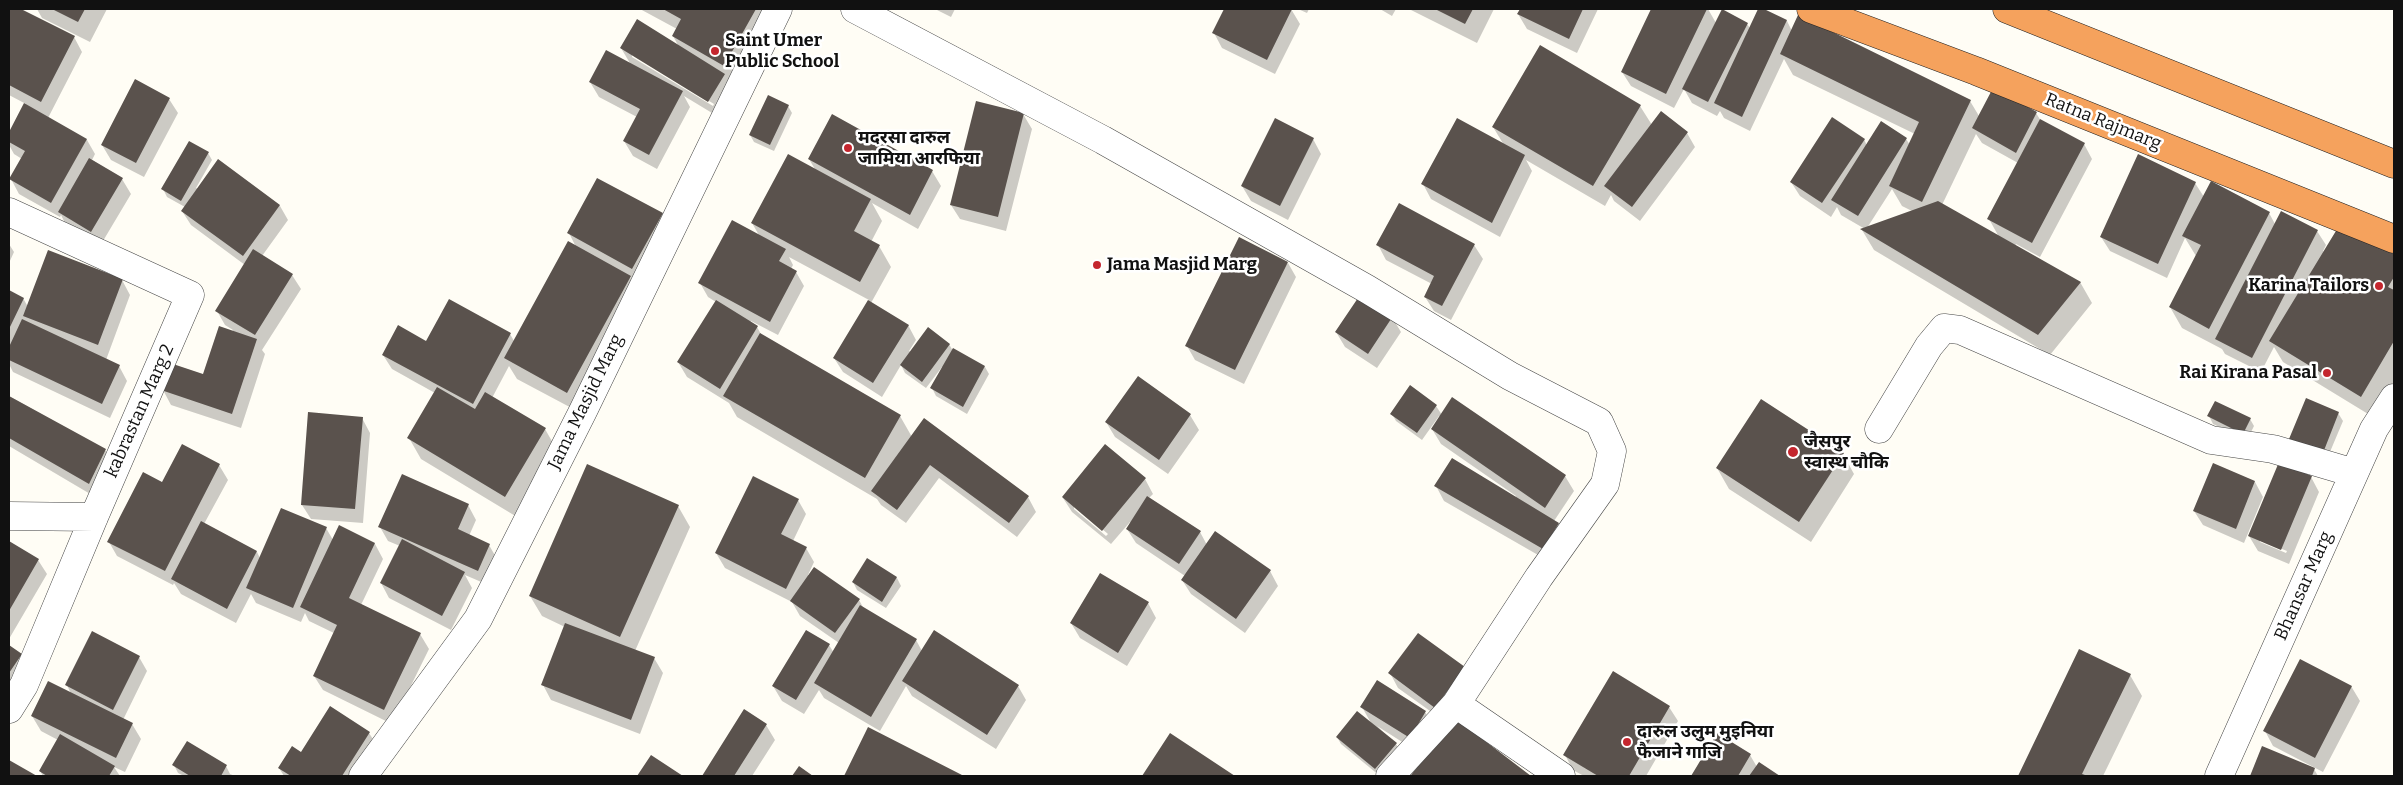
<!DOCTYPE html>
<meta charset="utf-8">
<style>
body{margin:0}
#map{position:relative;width:2403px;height:785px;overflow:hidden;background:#fffdf5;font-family:Bitter,serif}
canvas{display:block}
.frame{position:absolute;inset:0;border:10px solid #111;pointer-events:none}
</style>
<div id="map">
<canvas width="2403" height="785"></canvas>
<div class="frame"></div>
</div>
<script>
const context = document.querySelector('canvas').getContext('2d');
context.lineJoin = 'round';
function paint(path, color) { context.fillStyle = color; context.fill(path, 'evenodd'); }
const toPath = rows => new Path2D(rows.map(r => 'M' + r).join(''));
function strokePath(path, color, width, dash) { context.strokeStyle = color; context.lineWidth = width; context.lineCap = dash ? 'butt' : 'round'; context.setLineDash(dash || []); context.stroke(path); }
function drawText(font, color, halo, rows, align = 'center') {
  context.font = font + ' Bitter,"Noto Sans Devanagari",serif'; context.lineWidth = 5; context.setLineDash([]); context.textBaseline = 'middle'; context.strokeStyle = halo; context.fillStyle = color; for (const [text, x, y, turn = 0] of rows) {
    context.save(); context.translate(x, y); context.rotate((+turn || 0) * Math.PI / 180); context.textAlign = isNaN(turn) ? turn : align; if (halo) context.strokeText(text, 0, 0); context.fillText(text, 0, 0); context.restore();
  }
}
const shadow = toPath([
 [12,9,19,9,74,37,82,52,48,118,87,140,95,154,92,160,122,179,131,194,100,246,67,227,61,215,60,217,19,194,11,179,22,159,14,154,9,145,9,134,26,104,9,95,9,15],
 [37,9,107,9,90,42,42,18],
 [640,9,776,9,736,86,728,81,733,90,717,116,684,96,690,107,657,169,633,156,624,141,637,117,599,97,590,82,631,65,621,48,679,47,673,36,677,29],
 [632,54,714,104,713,106,632,57],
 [935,9,955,9,951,17],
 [1226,9,1291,9,1300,24,1275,74,1222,48,1214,33],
 [1298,9,1309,9,1307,13],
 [1380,9,1396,9,1392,16],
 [1409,9,1494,9,1477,43],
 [1521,9,1598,9,1577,53,1527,29,1518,14],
 [1653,9,1708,9,1716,23,1747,24,1750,28,1759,9,1761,9,1787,21,1792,31,1970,101,1979,116,2036,113,2041,121,2084,144,2092,159,2040,257,2016,244,2015,246,2080,282,2092,303,2050,355,1874,250,1862,230,1865,229,1841,215,1837,207,1831,217,1800,196,1791,182,1864,139,1867,146,1906,139,1910,145,1915,134,1793,75,1784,59,1750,131,1724,118,1720,111,1717,116,1692,103,1684,89,1674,108,1631,86,1622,72],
 [1976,134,1982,143,2018,163,1989,219,1999,237,1942,205],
 [1892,189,1902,206,1912,211,1867,228],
 [169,99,178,113,144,177,111,160,102,145],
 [788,106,792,113,774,151,754,142,750,135],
 [1640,106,1652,125,1687,133,1695,147,1640,221,1614,201,1611,195,1605,206,1526,160,1532,171,1500,237,1431,199,1423,184,1504,145,1493,127],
 [1023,114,1032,129,1006,231,960,219,951,205],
 [1313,139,1321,154,1288,220,1251,201,1242,186],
 [208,153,212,160,196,188,198,189,218,161,280,206,288,220,262,256,292,275,301,289,262,350,265,354,241,428,171,405,163,390,204,376,233,330,225,325,217,311,245,265,191,225,182,211,185,207,167,197,163,189],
 [809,159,932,171,941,186,918,229,872,203,882,221,871,242,879,246,891,267,871,303,908,325,916,340,909,351,911,352,949,344,953,351,985,367,989,374,967,414,936,396,932,388,943,368,942,367,926,388,905,373,901,365,882,397,843,372,834,358,869,300,789,257,793,265,791,269,796,272,804,286,778,335,751,321,750,323,757,327,762,336,900,416,912,437,1028,497,1036,512,1017,537,939,478,906,523,881,505,877,499,737,417,729,403,687,377,678,362,716,302,708,297,700,283,760,237,752,223,816,171],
 [2195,183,2204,197,2269,213,2275,224,2317,231,2326,245,2323,251,2324,252,2342,223,2394,255,2394,381,2373,417,2283,362,2274,347,2261,372,2225,354,2222,349,2182,328,2170,307,2196,256,2185,238,2167,278,2110,251,2101,237],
 [662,214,670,228,641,283,630,277,642,297,579,412,517,379,509,366,492,398,545,429,557,450,517,517,421,459,409,438,435,393,392,369,383,355,426,342,510,334,514,341,576,247,569,233],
 [9,244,14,252,9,263],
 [1378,245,1474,245,1483,259,1451,320,1434,311,1425,297,1432,284,1386,260],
 [1288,263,1296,277,1244,384,1195,360,1187,346],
 [122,280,130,295,106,360,119,366,127,381,110,418,13,372,9,364,9,292,23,298,28,307],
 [1392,317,1401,332,1377,368,1345,347,1336,332],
 [9,396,105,450,114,464,97,498,9,446],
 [1453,399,1565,476,1574,491,1554,521,1558,523,1566,538,1552,563,1444,501,1436,486,1515,498,1516,496,1441,444,1432,429,1441,417,1439,416,1422,440,1396,421,1392,414,1436,406,1442,415],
 [2338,413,2343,421,2327,459,2295,446,2291,439],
 [1190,415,1199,430,1168,474,1115,437,1106,422],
 [2209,416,2250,419,2254,426,2247,440,2213,424],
 [362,418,370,433,363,523,311,519,302,505],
 [1843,454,1854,474,1811,542,1729,489,1717,468],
 [219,465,228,480,204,524,257,552,260,558,326,528,333,540,339,527,375,544,383,559,361,605,420,634,429,649,392,724,323,690,314,676,334,633,309,621,305,613,301,622,256,603,251,594,236,623,181,594,174,583,173,585,117,556,109,542,163,484],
 [2311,477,2319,492,2289,564,2258,551,2249,536],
 [2260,540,2287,551,2286,553,2260,542],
 [1145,479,1153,494,1149,498,1200,532,1207,545,1270,571,1278,586,1245,633,1191,594,1182,580,1185,576,1136,543,1127,529,1131,523,1130,522,1111,544,1072,512,1063,498],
 [1074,505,1108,534,1106,536,1074,509],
 [2255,482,2263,497,2244,543,2203,525,2194,511],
 [798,500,806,514,793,541,806,548,814,562,808,575,859,600,864,609,916,640,922,651,1018,686,1026,700,996,749,912,696,906,686,880,731,824,698,819,690,804,714,782,701,773,686,829,645,834,653,839,643,800,616,792,602,725,568,716,553],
 [468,505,476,520,469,536,489,545,497,559,486,584,465,575,472,588,451,630,389,598,381,583,400,546,388,541,380,527],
 [678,506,690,527,635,651,654,658,663,673,640,734,551,700,543,685,565,627,542,616,530,596],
 [9,542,38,560,47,574,9,639],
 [867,560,897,578,901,586,886,608,857,590,853,582],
 [1148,603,1156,618,1127,666,1080,638,1071,623],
 [9,647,21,655,29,669,9,700],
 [2080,651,2130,675,2142,696,2103,776,2019,776],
 [139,657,147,671,123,720,132,724,141,739,125,772,114,767,120,776,43,776,40,771,58,740,41,731,32,716,71,694,67,685],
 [1464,668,1444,721,1398,688,1390,673],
 [2351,686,2360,701,2323,772,2273,746,2265,731],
 [1362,707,1425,712,1434,726,1418,752,1377,726,1396,744,1400,751,1380,776,1341,744,1337,737,1371,723],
 [1669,707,1678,721,1646,776,1584,776,1573,770,1565,755],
 [744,711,766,725,775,740,752,776,704,776],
 [1455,720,1529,776,1413,776],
 [868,729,962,776,846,776],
 [369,733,378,747,360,776,284,776,279,768,301,754],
 [1171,735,1233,776,1143,776],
 [1718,735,1750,755,1757,767,1759,764,1778,776,1692,776],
 [2263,748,2314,769,2318,776,2251,776],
 [174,765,226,766,230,774,235,776,184,776,178,773]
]);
const building = toPath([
 [10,9,21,9,75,36,41,102,9,85],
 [52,9,85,9,78,22],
 [663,9,756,9,724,66,672,36,681,19],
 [1224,9,1292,9,1267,60,1212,33],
 [1435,9,1473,9,1465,24],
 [1520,9,1583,9,1569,39,1517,14],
 [1651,9,1707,9,1666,94,1621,72],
 [1722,9,1748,23,1708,102,1682,89],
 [1758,9,1764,9,1787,20,1742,117,1714,103],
 [1798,15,1971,100,1922,202,1889,186,1919,122,1780,54],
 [637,19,725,74,708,102,620,48],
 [1540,45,1641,105,1593,186,1492,127],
 [606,50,683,91,649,155,623,141,640,109,589,82],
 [135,79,170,98,136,163,101,145],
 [1993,88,2037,112,2016,153,1972,128],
 [768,95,789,105,770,145,749,135],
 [976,101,1024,113,998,217,950,205],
 [24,103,87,139,51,203,9,179,25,151,9,142,9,132],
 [1661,111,1688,132,1632,207,1604,186],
 [832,114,933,170,910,215,808,159],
 [1832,117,1865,139,1822,203,1790,182],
 [1275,118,1314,138,1280,206,1241,186],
 [1457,118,1525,155,1492,223,1421,184],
 [2040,119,2085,143,2032,243,1987,219],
 [1881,121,1907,138,1858,216,1831,200],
 [189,141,209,152,181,201,161,189],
 [788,154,871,199,854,231,880,245,860,282,751,223],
 [2138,154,2196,182,2158,264,2100,237],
 [89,158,123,178,91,232,58,212],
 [218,159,280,205,243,256,181,211],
 [597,178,663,213,632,269,567,233],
 [2211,181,2270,212,2209,329,2169,307,2201,245,2182,236],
 [1938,201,2081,282,2038,335,1860,229],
 [1399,203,1475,244,1442,306,1424,297,1434,276,1376,245],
 [2281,211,2318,230,2252,358,2215,339],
 [732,220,786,249,779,261,797,271,770,322,698,283],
 [2342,221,2394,254,2394,277,2388,287,2394,290,2394,341,2361,397,2269,341],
 [1239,237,1288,262,1235,370,1185,346],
 [568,241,631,276,567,393,504,358],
 [253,249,293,274,255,335,215,311],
 [48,250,123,279,98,345,23,316],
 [9,290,24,298,9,329],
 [1360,295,1393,316,1368,354,1335,332],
 [449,299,511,333,473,404,382,355,398,325,426,341],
 [716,300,758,326,720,389,677,362],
 [868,300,909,325,873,383,833,358],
 [22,319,120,365,102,404,9,360,9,347],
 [219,326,257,339,232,414,161,390,170,363,203,374],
 [928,327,950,344,922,382,900,365],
 [760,333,901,415,865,478,723,396],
 [953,348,985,366,963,407,930,388],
 [1138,376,1191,414,1159,460,1105,422],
 [1410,385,1437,405,1417,433,1390,414],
 [437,387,475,409,485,392,546,428,505,497,407,438],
 [9,396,106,449,89,484,9,438],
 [1452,397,1566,475,1545,508,1431,429],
 [2306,398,2339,412,2323,453,2289,439],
 [1761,399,1844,453,1799,522,1716,468],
 [2215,401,2251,418,2243,434,2207,416],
 [308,412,363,417,355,509,301,505],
 [924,418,1029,496,1009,523,930,465,897,510,871,491],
 [182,444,220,464,165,571,107,542,143,472,162,482],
 [1105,444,1146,478,1102,531,1062,497],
 [1452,458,1559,523,1543,549,1434,486],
 [2279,462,2312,476,2281,550,2248,536],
 [2213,463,2255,481,2236,529,2193,511],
 [587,464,679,505,620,637,529,596],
 [402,474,469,504,458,529,490,544,478,571,378,527],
 [753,476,799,499,781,534,807,547,786,589,715,553],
 [1147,496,1201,531,1179,564,1126,529],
 [281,508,327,527,293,608,246,588],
 [201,521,257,551,227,609,171,579],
 [339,525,375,543,349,598,421,633,384,710,313,676,337,625,300,607],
 [1215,531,1271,570,1236,619,1181,580],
 [402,539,465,572,442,616,380,583],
 [9,541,39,559,9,611],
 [867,558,897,577,882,602,852,582],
 [814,567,860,599,835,633,790,601],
 [1100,573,1149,602,1118,653,1070,623],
 [860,605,917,639,871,717,814,683],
 [565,623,655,657,631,720,541,685],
 [806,630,830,644,796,700,772,686],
 [934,630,1019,685,987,735,902,681],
 [92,631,140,656,113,710,65,685],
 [1418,633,1465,667,1435,708,1388,673],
 [9,645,22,654,9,673],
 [2079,649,2131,674,2082,774,2088,776,2018,776],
 [2300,659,2352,686,2315,758,2263,731],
 [1613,671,1670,706,1629,776,1598,776,1563,755],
 [1377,680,1426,711,1410,738,1360,707],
 [48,681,133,723,116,758,31,716],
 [330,706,370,732,342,776,291,776,278,768,292,746,301,752],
 [744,709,767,724,734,776,702,776],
 [1357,711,1397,743,1375,769,1336,737],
 [1455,718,1531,776,1411,775],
 [868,727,962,775,844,776],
 [1170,733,1235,776,1142,776],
 [1717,733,1751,754,1738,776,1691,776],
 [60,734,115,766,109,776,47,776,39,771],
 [187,741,227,765,221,776,190,776,172,765],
 [2262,746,2315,768,2312,776,2250,776],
 [651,755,683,776,637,776],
 [9,760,37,776,9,776],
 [1759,762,1780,776,1749,776],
 [799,766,813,776,792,776]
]);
const minor = toPath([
 [855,9,1103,140,1367,289,1510,376,1599,422,1612,451,1605,484,1539,577,1456,704,1561,776],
 [9,212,190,295,94,517,24,685,9,709],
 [1879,429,1929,346,1944,328,1960,330,2211,440,2273,449,2354,473],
 [9,516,94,517],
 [363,776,478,619,583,411,778,9],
 [1390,776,1456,704],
 [2219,776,2374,429,2394,398]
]);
const highway = toPath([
 [1811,9,1976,71,2394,239],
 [2007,9,2394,164]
]);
const markers = [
 [715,51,5,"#c4262e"],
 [848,148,5,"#c4262e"],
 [1097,265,5,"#c4262e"],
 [2379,286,5,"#c4262e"],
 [2327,373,5,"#c4262e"],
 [1793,452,6,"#c4262e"],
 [1627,742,5,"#c4262e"]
];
const poiNames = [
 ["Saint Umer",725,41],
 ["Public School",725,62],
 ["मदरसा दारुल",858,138],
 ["जामिया आरफिया",858,159],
 ["Jama Masjid Marg",1107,265],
 ["Karina Tailors",2369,286,"right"],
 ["Rai Kirana Pasal",2317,373,"right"],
 ["जैसपुर",1804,442],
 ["स्वास्थ चौकि",1804,463],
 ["दारुल उलुम मुइनिया",1637,732],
 ["फैजाने गाजि",1637,753]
];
const streetNames = [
 ["Ratna Rajmarg",2103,122,22],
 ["Jama Masjid Marg",586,402,-64],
 ["kabrastan Marg 2",140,411,-66],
 ["Bhansar Marg",2304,586,-66]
];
paint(shadow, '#0003');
paint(building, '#5a524d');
strokePath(minor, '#444', 29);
strokePath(highway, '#222', 29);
strokePath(minor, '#fff', 28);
strokePath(highway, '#f5a25d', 28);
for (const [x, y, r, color] of markers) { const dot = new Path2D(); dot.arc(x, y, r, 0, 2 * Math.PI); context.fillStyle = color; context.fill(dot); strokePath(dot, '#fff', 2); }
drawText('bold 18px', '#111', '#fff', poiNames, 'left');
drawText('18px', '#111', '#fff', streetNames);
</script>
